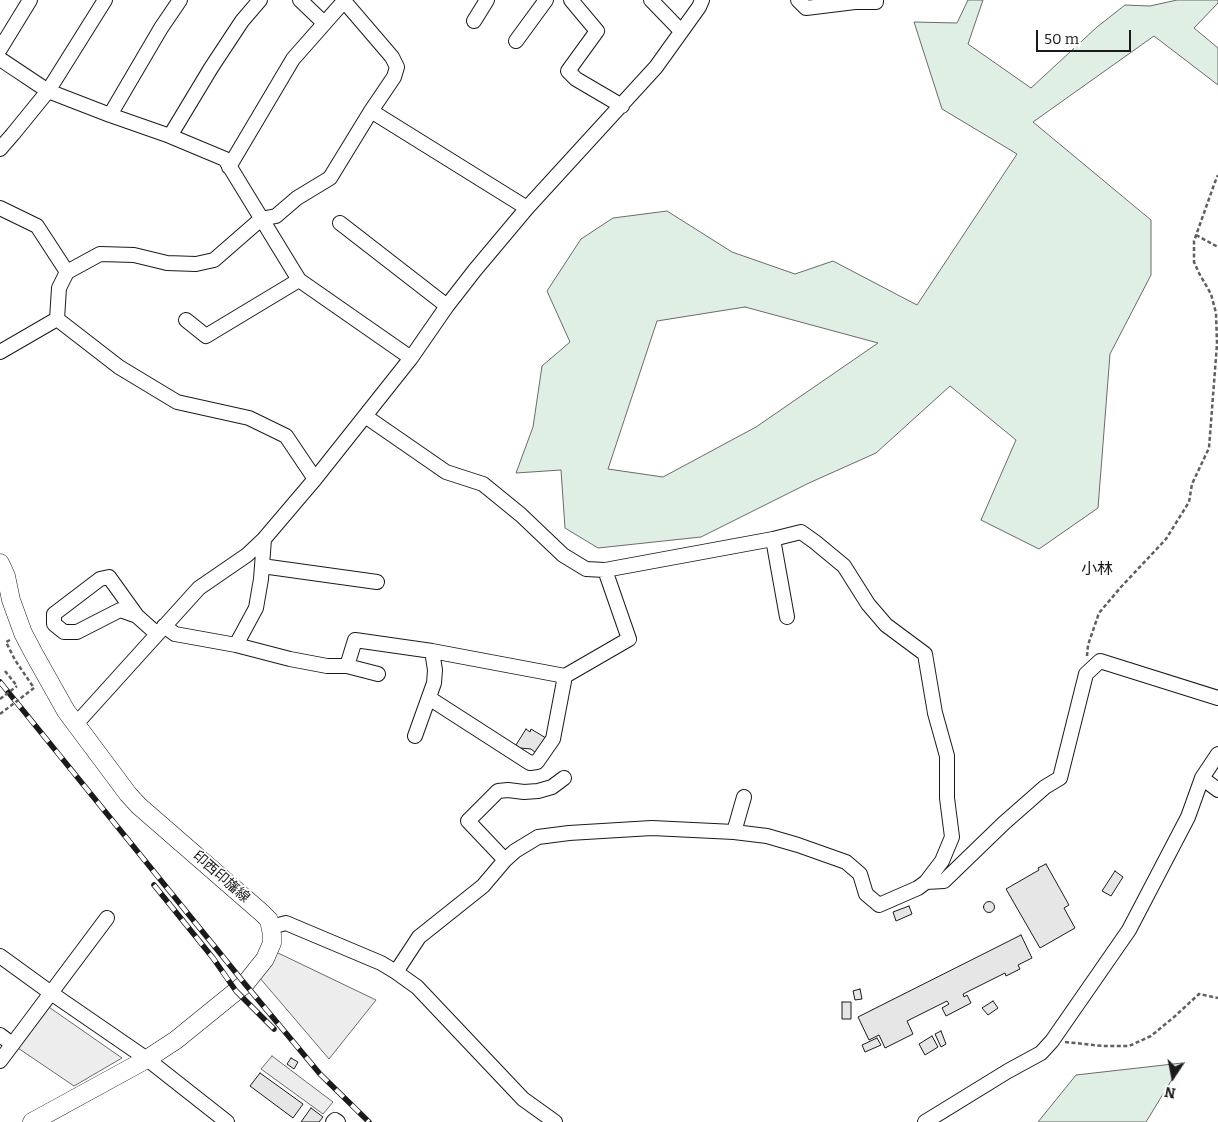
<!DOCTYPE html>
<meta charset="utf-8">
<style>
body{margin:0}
#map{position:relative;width:1218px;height:1122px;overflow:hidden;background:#fff;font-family:Bitter,serif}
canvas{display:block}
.north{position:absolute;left:1148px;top:1052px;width:50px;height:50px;-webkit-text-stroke:4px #fff;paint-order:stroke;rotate:191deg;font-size:14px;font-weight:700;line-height:20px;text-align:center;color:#1a1a1a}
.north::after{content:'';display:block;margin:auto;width:18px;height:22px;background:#1a1a1a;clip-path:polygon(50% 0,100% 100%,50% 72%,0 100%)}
.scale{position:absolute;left:1036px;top:30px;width:95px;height:22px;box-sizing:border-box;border:2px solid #1a1a1a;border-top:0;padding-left:6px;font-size:15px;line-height:18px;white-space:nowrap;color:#1a1a1a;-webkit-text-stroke:4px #fff;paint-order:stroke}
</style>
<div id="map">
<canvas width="1218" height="1122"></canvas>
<div class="north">N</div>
<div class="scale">50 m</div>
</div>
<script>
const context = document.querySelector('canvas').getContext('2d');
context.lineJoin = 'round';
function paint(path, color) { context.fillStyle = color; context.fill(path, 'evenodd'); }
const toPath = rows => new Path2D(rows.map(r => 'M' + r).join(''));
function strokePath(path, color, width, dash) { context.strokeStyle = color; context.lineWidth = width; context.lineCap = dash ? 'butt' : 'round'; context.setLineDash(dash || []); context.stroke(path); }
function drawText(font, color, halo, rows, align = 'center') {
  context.font = font + ' Bitter,"Noto Sans JP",serif'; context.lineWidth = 4; context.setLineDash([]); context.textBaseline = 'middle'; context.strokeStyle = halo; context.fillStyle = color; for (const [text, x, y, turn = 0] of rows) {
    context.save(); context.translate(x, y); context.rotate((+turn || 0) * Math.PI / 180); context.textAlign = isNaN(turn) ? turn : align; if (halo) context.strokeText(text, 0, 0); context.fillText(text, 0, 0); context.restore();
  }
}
const green = toPath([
 [968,0,983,0,968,44,1031,88,1097,27,1125,5,1150,6,1177,0,1218,0,1218,3,1194,28,1218,48,1218,85,1154,36,1033,122,1151,220,1151,275,1110,354,1098,508,1039,549,981,520,1016,440,950,386,876,453,809,483,701,537,598,548,565,528,561,470,516,473,533,427,542,366,570,342,547,291,581,239,613,218,667,211,732,252,795,274,833,261,917,305,1017,154,942,109,914,22,957,23,968,0],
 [745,307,878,343,756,427,663,477,608,469,657,321,745,307],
 [1182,1063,1146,1122,1038,1122,1076,1075,1182,1063]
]);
const parking = toPath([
 [276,952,376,1000,329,1059,259,977,276,952],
 [43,1003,122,1058,74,1086,12,1044,43,1003],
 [272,1056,333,1102,323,1114,261,1069,272,1056]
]);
const building = toPath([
 [526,729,530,732,531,729,546,738,536,753,531,749,520,748,516,745,526,729],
 [1046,864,1069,905,1064,908,1075,928,1040,948,1006,889,1039,870,1038,868,1046,864],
 [1115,871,1123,877,1111,896,1102,891,1115,871],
 '983.5 907a5.5 5.5 0 1 1 11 0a5.5 5.5 0 1 1-11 0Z',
 [909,906,912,914,896,921,893,912,909,906],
 [1021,935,1032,958,1018,965,1020,969,1006,976,1005,973,963,994,964,997,967,995,971,1003,946,1016,942,1008,949,1004,947,1001,907,1021,913,1034,885,1048,879,1035,869,1040,858,1017,1021,935],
 [860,989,862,999,855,1000,853,991,860,989],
 [993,1001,998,1008,988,1015,982,1008,993,1001],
 [842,1002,851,1002,851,1019,842,1019,842,1002],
 [941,1031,946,1044,941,1047,935,1034,941,1031],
 [932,1036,938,1047,925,1055,919,1044,932,1036],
 [877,1038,881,1045,865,1052,862,1045,877,1038],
 [291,1058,298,1062,294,1069,287,1064,291,1058],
 [260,1073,303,1104,293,1118,250,1086,260,1073],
 [311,1108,323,1117,319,1122,301,1122,311,1108]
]);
const path = toPath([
 [1196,235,1218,247],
 [10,640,6,642,15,660,34,688],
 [1087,656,1088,645,1099,613,1121,587,1166,539,1189,502,1192,484,1209,448,1217,344,1216,313,1211,294,1199,273,1194,262,1194,241,1215,182,1218,175],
 [5,671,17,686],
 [1065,1042,1103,1046,1129,1046,1151,1036,1174,1017,1199,994,1218,998]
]);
const minor = toPath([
 [300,0,324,23],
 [571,0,597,31,568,71,576,79,622,106],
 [651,0,681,31],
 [798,0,806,8,855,2,876,2,876,0],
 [474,21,487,0],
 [516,41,546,0],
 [0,49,30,0],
 [0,59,48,91,110,115,170,136,225,159,299,280,411,358],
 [371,111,527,208],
 [110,115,161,28,180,0],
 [170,136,211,68,242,21,260,0],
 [0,149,13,134,48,91,105,0],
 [229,167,293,59,345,0],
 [0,208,37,226,67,272],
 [340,223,447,306],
 [57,319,119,367,177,402,249,418,286,436,315,479],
 [186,320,206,336,299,280],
 [0,352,57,319,59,288,67,272,100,254,134,255,167,263,196,264,214,260,261,219,276,216,297,198,330,178,371,111,394,77,397,67,392,57,344,1],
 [365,416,446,472,483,484,521,515,563,555,586,569,605,570,773,539,801,532,815,542,844,566,868,604,886,625,925,654,935,713,947,756,947,798,952,837,942,861,926,882,918,888,879,905,866,894,860,874,846,862,798,845,767,836,734,832,652,828,569,833,538,837,515,851,505,860,483,886,419,937,396,972],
 [773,539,787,617],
 [262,566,377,582],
 [137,616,120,610,77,632,64,632,54,624,54,614,100,579,109,577,137,616,157,634],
 [164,626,175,634,236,645,290,659,327,666,347,666,378,674],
 [236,645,256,608,261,579,264,539],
 [347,666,355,640,432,651,565,676],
 [429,698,530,763,537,762,553,739,565,676,629,639,605,570],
 [76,724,199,588,247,555,264,539,315,479,365,416,411,358,447,306,475,270,527,208,656,67,699,7,702,0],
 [415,736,434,683,435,670,432,651],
 [1202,778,1218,790],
 [734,832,744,797],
 [505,860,468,821,498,791,508,790,524,792,538,791,552,787,564,778],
 [926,882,944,881,1004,823,1045,787,1060,778,1086,674,1100,661,1218,698],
 [271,927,286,923,381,963,396,972,417,987,523,1099,555,1122],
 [0,956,51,993,147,1059,227,1122],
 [0,1035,12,1044],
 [0,1061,107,918],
 [333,1122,335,1120,338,1122],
 [925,1122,1008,1071,1041,1053,1052,1041,1129,930,1188,817,1202,778,1218,754]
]);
const major = toPath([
 [0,563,6,576,11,600,23,633,34,654,66,711,128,794,139,806,262,913,269,920,272,935,272,943,265,959,245,984,176,1040,147,1059,32,1122]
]);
const rail = toPath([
 [0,682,245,984,320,1074,369,1122],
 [154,885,213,958,236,991,274,1029]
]);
const pathBridge = toPath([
 [0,699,17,686],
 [0,714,34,688]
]);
const streetNames = [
 ["印西印旛線",221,877,41]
];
const quarterNames = [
 ["小林",1097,570]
];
paint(green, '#e0efe3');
strokePath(green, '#6a6a6a', 1);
paint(parking, '#ededed');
strokePath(parking, '#6a6a6a', 1);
paint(building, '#e6e6e6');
strokePath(building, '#1a1a1a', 1);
strokePath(minor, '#1a1a1a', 16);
strokePath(major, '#1a1a1a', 19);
strokePath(path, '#5f5f5f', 2.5, [4, 2.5]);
strokePath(minor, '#fff', 14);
strokePath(major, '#fff', 18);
strokePath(rail, '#1a1a1a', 5.5);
strokePath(rail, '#fff', 4, [11]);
strokePath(pathBridge, '#5f5f5f', 2.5, [4, 2.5]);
drawText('14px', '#1a1a1a', '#fff', streetNames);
drawText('16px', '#1a1a1a', '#fff', quarterNames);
</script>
